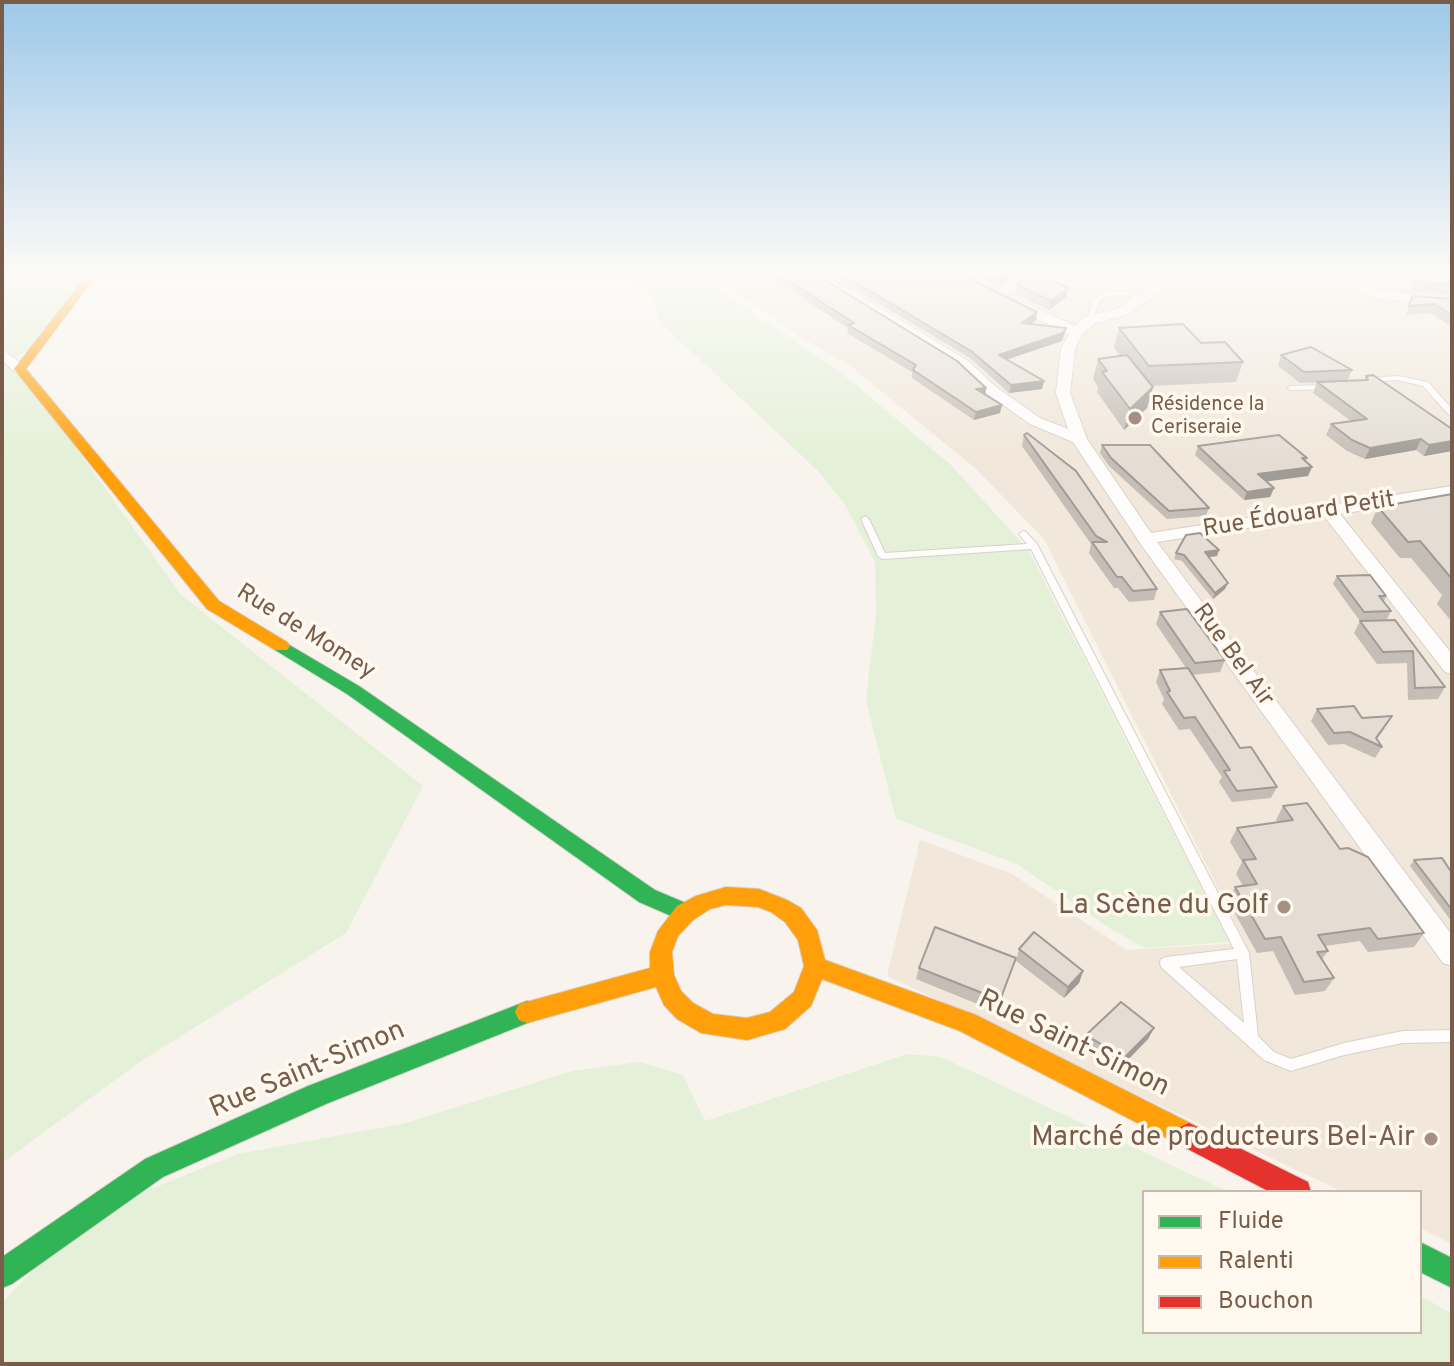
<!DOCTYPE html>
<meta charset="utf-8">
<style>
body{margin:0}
#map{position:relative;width:1454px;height:1366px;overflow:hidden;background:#f8f4ed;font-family:Overpass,sans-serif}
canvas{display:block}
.frame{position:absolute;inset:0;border:4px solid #795c4a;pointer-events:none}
.legend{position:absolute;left:1142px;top:1190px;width:280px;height:144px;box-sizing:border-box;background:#fff9ef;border:2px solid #c9baad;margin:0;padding:10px 14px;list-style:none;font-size:24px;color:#795c4a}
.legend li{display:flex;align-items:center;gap:16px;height:40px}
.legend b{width:40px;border:2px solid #c9baad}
</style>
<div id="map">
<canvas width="1454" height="1366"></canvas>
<div class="frame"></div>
<ul class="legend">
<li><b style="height:10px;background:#30b455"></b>Fluide</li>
<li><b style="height:10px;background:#ff9f0a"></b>Ralenti</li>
<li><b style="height:10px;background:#e5322d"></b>Bouchon</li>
</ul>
</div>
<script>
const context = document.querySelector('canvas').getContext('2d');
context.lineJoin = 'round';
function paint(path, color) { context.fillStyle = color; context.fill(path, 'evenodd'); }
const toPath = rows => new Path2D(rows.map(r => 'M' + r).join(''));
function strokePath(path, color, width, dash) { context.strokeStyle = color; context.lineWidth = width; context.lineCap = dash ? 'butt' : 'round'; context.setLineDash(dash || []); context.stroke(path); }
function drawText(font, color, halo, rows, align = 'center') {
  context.font = font + ' Overpass,sans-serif'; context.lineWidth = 7; context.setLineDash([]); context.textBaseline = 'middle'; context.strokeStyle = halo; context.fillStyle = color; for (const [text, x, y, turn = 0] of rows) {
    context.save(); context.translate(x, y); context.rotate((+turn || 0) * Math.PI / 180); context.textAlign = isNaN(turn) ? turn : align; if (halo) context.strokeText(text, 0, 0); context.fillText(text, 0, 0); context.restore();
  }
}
const residential = toPath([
 [709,272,1452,272,1452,1244,1420,1228,1420,1192,1343,1192,887,976,920,840,1012,874,1126,950,1245,943,1044,539,975,468,850,366,796,334]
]);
const green = toPath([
 [2,272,88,272,33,346,16,358,2,351],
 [623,272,691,272,837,369,952,466,1029,551,1229,942,1145,948,1111,929,1017,864,896,819,866,701,876,613,875,562,846,506,819,472,660,322,652,297],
 [2,355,20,369,181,595,423,786,346,933,141,1061,2,1163],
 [907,1054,941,1057,1229,1192,1144,1192,1144,1332,1420,1332,1420,1296,1452,1313,1452,1364,2,1364,2,1303,84,1216,238,1154,406,1123,572,1071,639,1062,683,1075,705,1121]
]);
const lane = toPath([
 [1125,291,1147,299,1144,301,1125,295,1106,296,1099,302,1092,321,1088,321,1087,320,1093,301,1102,293,1125,291],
 [1398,376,1428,382,1452,409,1452,415,1449,415,1423,386,1398,380,1367,382,1363,380,1367,378,1398,376],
 [1328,385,1332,387,1331,389,1291,390,1287,388,1291,386,1328,385],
 [865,516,869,519,885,553,1027,544,1019,534,1023,531,1026,532,1037,544,1249,953,1258,1036,1274,1052,1291,1059,1344,1043,1403,1031,1452,1030,1452,1042,1403,1043,1344,1055,1291,1071,1264,1060,1161,967,1160,963,1161,959,1166,957,1234,949,1031,549,882,559,878,556,861,519,865,516],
 [1237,959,1244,1023,1179,967,1237,959]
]);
const street = toPath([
 [806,272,820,272,968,361,996,387,1040,418,1068,429,1056,393,1061,349,1069,334,1010,306,1010,300,1018,300,1075,326,1085,317,1116,309,1175,272,1189,272,1126,315,1095,323,1082,334,1075,349,1070,393,1087,439,1151,533,1452,486,1452,496,1340,514,1452,654,1452,674,1445,672,1324,516,1157,542,1452,935,1452,966,1443,963,1140,543,1073,442,1030,424,986,393,958,367,806,272],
 [1027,272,1041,272,1003,298,995,298,995,292,1027,272],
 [1308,272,1325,272,1384,291,1452,298,1452,306,1382,299,1308,272],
 [2,349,25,366,25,372,15,372,2,360,2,349]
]);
const fast = toPath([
 [281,640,359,686,655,890,693,906,696,913,693,920,685,922,639,902,347,694,275,650,272,646,281,640],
 [527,1001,535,1004,539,1012,535,1020,326,1104,163,1177,12,1284,2,1288,2,1257,145,1159,308,1086,527,1001],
 [1420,1242,1452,1258,1452,1288,1420,1272,1420,1242]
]);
const slow = toPath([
 [89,272,99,272,26,369,219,601,287,642,290,646,287,650,275,650,207,609,14,369,89,272],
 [726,887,759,889,787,900,801,908,817,930,825,960,976,1015,1198,1127,1202,1136,1198,1145,1189,1149,1180,1145,960,1031,822,979,811,1006,785,1029,747,1040,701,1033,677,1019,664,1005,656,987,527,1023,519,1020,515,1012,519,1004,650,968,650,952,658,931,677,906,696,896,726,887],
 [726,905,758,907,771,912,785,922,798,940,804,966,794,992,770,1012,747,1018,713,1014,693,1003,681,991,674,975,672,952,678,936,693,920,710,909,726,905]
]);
const jam = toPath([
 [1189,1123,1308,1182,1311,1192,1270,1192,1180,1145,1176,1136,1180,1127,1189,1123]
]);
const wall = toPath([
 [764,272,812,272,986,388,985,395,1000,413,974,420,912,378,912,372,847,333,848,328],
 [826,272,956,272,1037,312,1036,320,1030,324,1066,328,1064,336,1062,341,1007,359,1042,389,1009,393,970,358],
 [968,272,1019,272,1018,274,999,287],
 [1082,272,1102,272,1090,281],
 [1415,272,1452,272,1452,295,1411,291],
 [1017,285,1068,288,1066,297,1049,310,1015,294],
 [1412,296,1452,299,1451,326,1430,313,1406,315],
 [1119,328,1201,343,1243,362,1236,382,1152,386,1153,387,1147,408,1124,430,1097,392,1098,387,1093,379,1098,359,1120,356,1114,347],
 [1281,355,1352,370,1347,381,1365,380,1366,376,1452,429,1452,451,1424,456,1416,450,1365,459,1347,451,1326,435,1331,424,1351,421,1313,393,1317,382,1323,382,1300,383,1278,366],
 [1024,435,1157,589,1154,600,1129,602,1118,588,1114,588,1089,553,1091,544,1022,446],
 [1102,445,1209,508,1206,516,1167,519,1109,466,1100,453],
 [1198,446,1307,458,1305,462,1312,467,1308,476,1266,481,1274,488,1270,497,1244,500,1195,455],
 [1452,494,1452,622,1437,604,1442,595,1411,558,1400,558,1371,523,1378,507],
 [1219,550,1217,556,1208,557,1225,589,1213,599,1182,561,1174,559,1176,553],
 [1337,576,1386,596,1384,601,1391,611,1387,619,1360,621,1333,584],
 [1160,612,1225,660,1220,672,1192,675,1240,748,1277,787,1271,798,1232,802,1219,782,1222,777,1190,729,1179,730,1162,704,1164,699,1156,682,1160,670,1186,668,1156,624],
 [1395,620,1445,687,1438,699,1408,700,1407,663,1377,664,1354,633,1360,621],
 [1317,709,1362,718,1385,728,1377,739,1382,747,1375,758,1344,744,1328,745,1311,721],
 [1283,806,1340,849,1424,933,1414,947,1368,952,1360,941,1325,946,1328,951,1322,959,1334,978,1325,991,1295,995,1273,951,1257,953,1228,901,1235,887,1243,886,1236,874,1242,862,1230,842,1237,828,1278,822,1276,820],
 [1414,860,1452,873,1452,922,1410,866],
 [1019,949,1083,971,1079,983,1064,998,1016,961],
 [919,968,1012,970,997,1012,916,979],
 [1154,1028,1148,1039,1119,1069,1081,1046,1086,1035]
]);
const shadedWall = toPath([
 [1012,272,1019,272,1018,274,999,287,1000,279],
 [1095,272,1102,272,1090,281,1091,274],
 [1068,288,1066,297,1049,310,1051,301],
 [1037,312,1036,320,1021,330,1022,323],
 [1066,328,1062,341,997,363,999,355],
 [1044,381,1042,389,1009,393,1011,385],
 [1153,387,1147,408,1124,430,1130,409],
 [986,388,985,396,976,389],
 [1002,405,1000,413,974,420,976,412],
 [1421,439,1416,450,1365,459,1370,448],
 [1452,441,1452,451,1424,456,1429,445],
 [1312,467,1308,476,1255,483,1258,474],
 [1274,488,1270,497,1244,500,1247,492],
 [1219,550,1217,556,1203,558,1205,552],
 [1228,583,1225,589,1213,599,1215,593],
 [1083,971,1079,983,1064,998,1068,987],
 [1154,1028,1148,1039,1119,1069,1124,1058]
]);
const building = toPath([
 [775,272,812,272,957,361,986,388,976,389,1002,405,976,412,913,370,916,365,848,325,854,323,775,272],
 [838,272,956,272,1037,312,1022,323,1066,328,1063,333,999,355,1044,381,1011,385,971,351,838,272],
 [985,272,1012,272,1000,279,985,272],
 [1035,272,1068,288,1051,301,1017,285,1035,272],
 [1417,272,1452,272,1452,285,1415,281,1417,272],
 [1412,296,1452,299,1452,315,1434,304,1409,306,1412,296],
 [1183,324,1201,343,1225,342,1243,362,1149,366,1119,328,1183,324],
 [1311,347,1352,370,1304,372,1281,355,1311,347],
 [1127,355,1153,387,1130,409,1102,372,1107,371,1098,359,1127,355],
 [1373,375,1452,429,1452,441,1429,445,1421,439,1370,448,1352,440,1331,424,1367,419,1317,382,1368,380,1366,376,1373,375],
 [1027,433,1076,471,1157,589,1133,591,1122,577,1117,577,1092,542,1107,542,1096,536,1024,435,1027,433],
 [1279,435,1307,458,1302,458,1312,467,1258,474,1274,488,1247,492,1198,446,1279,435],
 [1102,445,1150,445,1209,508,1169,511,1111,458,1102,445],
 [1452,494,1452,579,1420,541,1408,542,1378,507,1452,494],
 [1200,533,1219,550,1205,552,1228,583,1215,593,1184,555,1176,553,1186,535,1200,533],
 [1370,575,1386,596,1379,596,1391,611,1364,612,1337,576,1370,575],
 [1187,609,1225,660,1195,663,1160,612,1187,609],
 [1395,620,1445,687,1415,688,1413,651,1383,652,1360,621,1395,620],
 [1188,668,1240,748,1251,747,1277,787,1237,791,1224,771,1230,770,1195,717,1184,718,1167,692,1170,691,1160,670,1188,668],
 [1354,706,1362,718,1392,716,1376,738,1382,747,1350,732,1334,733,1317,709,1354,706],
 [1307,803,1340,849,1348,848,1368,857,1424,933,1378,939,1370,928,1318,935,1328,951,1317,952,1334,978,1304,982,1281,937,1265,939,1235,887,1257,884,1243,860,1256,859,1237,828,1293,820,1283,806,1307,803],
 [1442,858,1452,873,1452,910,1414,860,1442,858],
 [935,927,1016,958,1000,1000,919,968,935,927],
 [1034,932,1083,971,1068,987,1019,949,1034,932],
 [1121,1002,1154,1028,1124,1058,1086,1035,1121,1002]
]);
const markers = [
 [1135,418,8,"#a59183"],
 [1284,907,8,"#a59183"],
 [1431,1139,8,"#a59183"]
];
const farPoinames = [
 ["Résidence la",1151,406],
 ["Ceriseraie",1151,429]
];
const streetNames = [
 ["Rue Édouard Petit",1299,516,-9],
 ["Rue de Momey",305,633,32],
 ["Rue Bel Air",1232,656,54]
];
const nearPoinames = [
 ["La Scène du Golf",1268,907],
 ["Marché de producteurs Bel-Air",1415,1139]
];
const nearStreetnames = [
 ["Rue Saint-Simon",1073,1045,26],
 ["Rue Saint-Simon",308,1071,-23]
];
paint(residential, '#f1e7da');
paint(green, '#e4f0d7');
strokePath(lane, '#d7d1cb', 2);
strokePath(street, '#d7d1cb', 2);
strokePath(fast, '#d8d1c9', 2);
strokePath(slow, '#d8d1c9', 2);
strokePath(jam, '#d8d1c9', 2);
paint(lane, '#fefdfc');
paint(street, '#fefdfc');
paint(fast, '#30b455');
paint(slow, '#ff9f0a');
paint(jam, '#e5322d');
paint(wall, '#c5beb6');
paint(shadedWall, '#a09b94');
paint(building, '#e5ddd4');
strokePath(building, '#a09b94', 2);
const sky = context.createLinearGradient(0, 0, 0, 463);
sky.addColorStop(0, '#9dc8e9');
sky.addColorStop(0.59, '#fcfaf7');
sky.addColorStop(1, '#fcfaf700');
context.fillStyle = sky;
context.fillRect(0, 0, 1454, 463);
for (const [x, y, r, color] of markers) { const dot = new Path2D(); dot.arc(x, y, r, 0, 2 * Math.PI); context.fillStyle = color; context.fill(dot); strokePath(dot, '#fff9ef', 3); }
drawText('20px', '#795c4a', '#fff9ef', farPoinames, 'left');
drawText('24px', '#795c4a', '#fff9ef', streetNames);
drawText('28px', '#795c4a', '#fff9ef', nearPoinames, 'right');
drawText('28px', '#795c4a', '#fff9ef', nearStreetnames);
</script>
